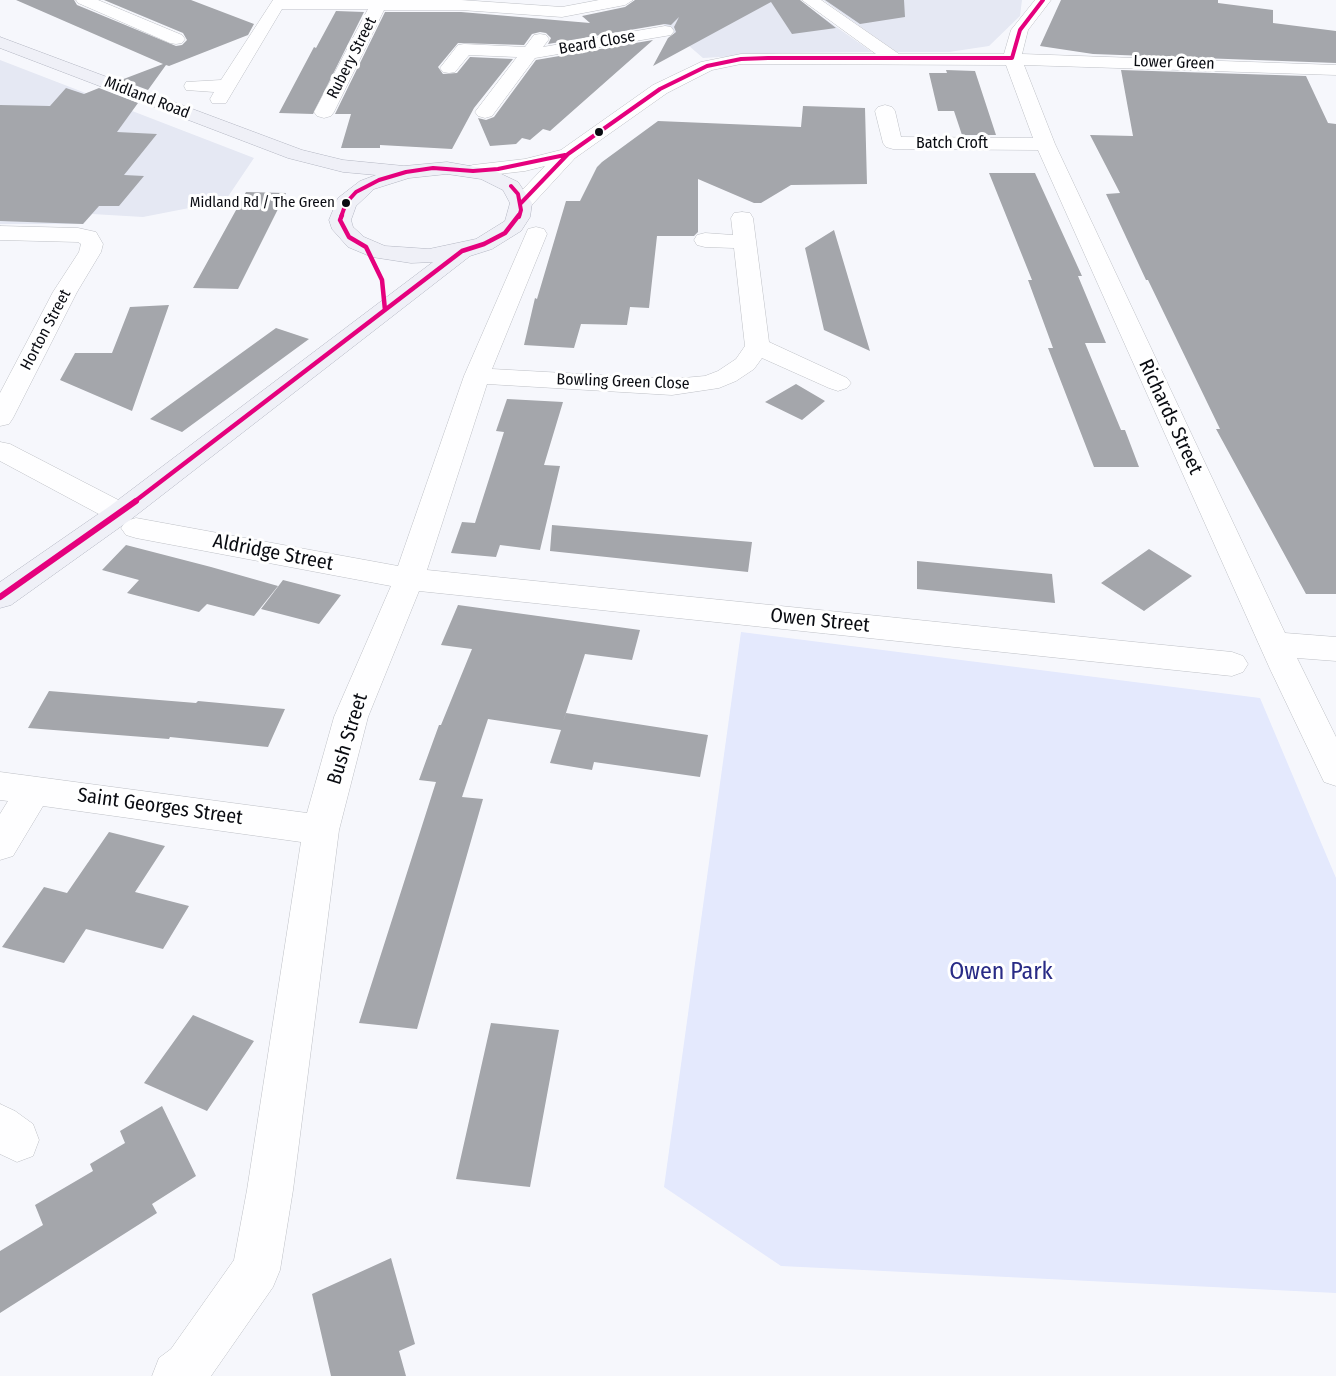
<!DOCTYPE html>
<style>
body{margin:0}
canvas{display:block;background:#f6f7fc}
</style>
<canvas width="1336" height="1376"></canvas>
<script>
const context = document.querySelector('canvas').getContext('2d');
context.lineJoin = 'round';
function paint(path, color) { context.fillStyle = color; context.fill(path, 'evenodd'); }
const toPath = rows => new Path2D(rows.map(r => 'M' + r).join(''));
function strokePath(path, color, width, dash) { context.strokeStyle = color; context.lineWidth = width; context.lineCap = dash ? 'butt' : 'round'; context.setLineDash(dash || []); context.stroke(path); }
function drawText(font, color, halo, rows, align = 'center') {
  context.font = font + ' "Fira Sans Condensed",sans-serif'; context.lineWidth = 6; context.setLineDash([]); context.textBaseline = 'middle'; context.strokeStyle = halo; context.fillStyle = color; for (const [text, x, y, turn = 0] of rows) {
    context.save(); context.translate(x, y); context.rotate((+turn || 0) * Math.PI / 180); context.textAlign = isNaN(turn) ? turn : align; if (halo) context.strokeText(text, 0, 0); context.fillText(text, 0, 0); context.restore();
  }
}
const built = toPath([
 [798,0,872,52,783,53,703,58,637,1],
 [823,0,1022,0,1020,16,989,46,949,52,896,52],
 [0,60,254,158,225,201,143,217,92,214,83,224,0,224]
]);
const green = toPath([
 [741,632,1260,698,1336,878,1336,1293,781,1266,664,1187]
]);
const building = toPath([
 [16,0,74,0,77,5,176,46,182,45,187,40,183,33,104,0,191,0,254,24,248,35,169,66,166,65,148,90,121,80,163,64],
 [635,0,800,0,836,28,792,34,771,2,653,66,668,38,676,32,674,27,679,17,671,25,665,24,548,44,551,38,546,33,540,32,532,34,524,45,458,43,438,67,443,74,457,73,470,57,513,59,474,108,452,149,380,145,380,148,341,148,351,114,335,114,385,12,461,12,590,23,582,16,625,7],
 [825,0,904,0,905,17,860,24],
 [1061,0,1218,0,1218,3,1273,10,1273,23,1336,31,1336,63,1093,54,1040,46],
 [336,11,364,12,313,114,279,113,314,47,316,48],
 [653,40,550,131,543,129,530,140,522,138,516,144,490,146,478,118,486,120,494,117,536,60],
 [946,70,975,71,996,135,962,135,954,111,938,111,929,73,947,73],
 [1121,70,1306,76,1328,123,1336,124,1336,594,1306,594,1216,429,1220,429,1148,280,1146,280,1106,194,1120,193,1090,135,1133,136],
 [66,88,84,94,99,88,138,103,117,132,157,134,124,175,144,176,119,206,99,206,83,224,0,221,0,105,50,106],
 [803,106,865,108,867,184,791,185,761,203,754,203,698,179,698,232,694,236,657,236,649,308,630,307,627,325,581,324,574,348,524,345,535,298,537,299,566,201,580,201,597,167,602,162,658,121,801,127],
 [989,173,1035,173,1082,276,1078,276,1106,343,1085,343,1121,430,1125,430,1139,467,1094,467,1048,348,1053,348,1028,280,1032,280],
 [246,192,286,193,238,289,193,288],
 [834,230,870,351,824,330,805,248],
 [169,305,132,411,60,380,75,353,112,353,130,307],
 [276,328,309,339,182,432,150,419],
 [796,384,825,401,802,420,765,402],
 [507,399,563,402,544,465,560,466,540,550,500,545,496,557,451,553,462,522,475,523,504,432,496,431],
 [552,525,752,542,748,572,550,551],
 [126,545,211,567,278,586,254,616,207,604,199,612,127,593,139,580,102,570],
 [1149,549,1192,576,1144,611,1101,583],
 [917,561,1052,574,1055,603,917,589],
 [283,580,341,595,319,624,261,609],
 [458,605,640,630,632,660,585,654,563,722,566,713,708,735,700,777,594,762,592,770,550,763,561,730,488,719,462,797,483,799,417,1029,359,1023,436,782,419,780,439,725,441,725,472,649,441,645],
 [49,691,196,703,198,701,285,709,268,747,170,737,169,739,28,728],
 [109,832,165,846,135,892,189,906,163,949,86,929,64,963,2,947,44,887,67,893],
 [193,1015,254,1041,207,1111,144,1083],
 [491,1023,559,1030,530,1187,456,1179],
 [162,1106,196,1176,152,1204,157,1213,0,1313,0,1251,43,1225,35,1205,93,1171,90,1164,125,1143,120,1131],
 [391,1258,415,1344,399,1351,406,1376,331,1376,312,1294]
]);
const minor = toPath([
 [76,0,98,0,182,35,185,39,182,43,176,44,170,43,78,3,76,0],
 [273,0,461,0,562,7,599,0,633,0,625,5,562,17,461,10,384,10,334,112,331,116,324,118,317,116,314,112,368,9,282,9,226,103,212,103,210,99,214,92,186,90,184,86,186,82,221,80,273,0],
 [802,0,821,0,899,54,1004,54,1011,30,1035,0,1051,0,1028,30,1022,54,1336,65,1336,75,1024,65,1055,144,1285,633,1336,637,1336,661,1297,658,1336,737,1336,786,1324,782,1270,669,1038,150,893,149,886,147,883,143,875,111,878,107,885,105,892,107,895,111,901,137,1033,138,1006,65,741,64,712,70,667,93,575,158,529,208,521,209,513,208,510,203,545,166,525,171,473,177,466,175,463,171,466,167,473,165,525,159,561,150,653,85,701,62,741,54,876,54,802,0],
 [665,26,671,27,674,31,671,35,535,58,492,116,485,118,478,116,475,112,517,57,469,55,455,72,449,73,443,72,440,68,458,45,464,44,525,47,534,35,540,34,546,35,549,39,543,47,665,26],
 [742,212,750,213,753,218,769,342,847,378,851,383,847,388,838,391,829,388,762,358,754,369,736,381,719,388,672,395,487,384,427,570,1232,652,1243,656,1248,664,1243,672,1232,676,419,591,368,717,339,830,293,1190,280,1270,273,1287,211,1376,152,1376,159,1358,171,1349,234,1260,247,1190,301,842,43,806,13,856,0,860,0,814,8,801,0,800,0,772,307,813,334,717,391,586,136,538,126,535,121,528,126,521,136,518,398,566,464,376,528,229,536,227,544,229,547,234,492,369,672,379,705,376,718,371,736,359,745,346,734,248,705,247,697,245,694,240,697,235,705,233,733,235,731,218,734,213,742,212],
 [0,226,78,228,96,232,103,244,101,252,77,292,13,418,9,424,0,426,0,393,53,292,79,252,81,244,78,242,0,240,0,226],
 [0,442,10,444,130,506,134,513,130,520,120,522,110,520,0,461,0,442],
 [0,1104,15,1111,33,1124,39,1140,33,1156,17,1162,0,1154,0,1104]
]);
const major = toPath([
 [0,37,302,150,343,160,404,166,447,162,493,170,518,182,532,203,530,217,521,231,492,249,470,256,130,520,11,605,0,608,0,582,110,506,433,262,411,263,372,257,348,247,332,229,329,220,338,198,360,181,376,175,343,172,288,158,0,48,0,37],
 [447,174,481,179,503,190,510,203,505,221,476,239,429,249,385,246,364,237,353,227,351,220,356,206,374,189,409,178,447,174]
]);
const bus1Far2 = toPath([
 [511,186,518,194,521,210,519,217],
 [521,203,568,154,660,89,707,66,741,59,768,58,1012,58,1020,30,1043,0],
 [341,217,346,203,356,192,379,180,406,172,433,168,473,171,498,169,565,155]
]);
const bus1Far1 = toPath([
 [342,215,340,220,349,237,366,247,382,280,385,310],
 [134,502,462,251,484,244,505,233,519,215]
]);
const bus1 = toPath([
 [0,597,136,501]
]);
const markers = [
 [599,132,5,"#0a0c12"],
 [346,203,5,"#0a0c12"]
];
const farBusnames = [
 ["Midland Rd / The Green",335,203]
];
const farStreetnames = [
 ["Beard Close",597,43,-10],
 ["Rubery Street",352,58,-63],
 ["Lower Green",1174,63,2],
 ["Midland Road",147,98,21],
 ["Batch Croft",952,144],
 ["Horton Street",46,330,-62],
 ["Bowling Green Close",623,382,2]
];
const streetNames = [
 ["Richards Street",1170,417,65],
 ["Aldridge Street",273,553,11],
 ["Owen Street",820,621,6],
 ["Bush Street",348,739,-73],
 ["Saint Georges Street",160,807,8]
];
const nearParknames = [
 ["Owen Park",1001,972]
];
paint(built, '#e5e8f3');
paint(green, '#e4e9fd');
paint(building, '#a4a6ab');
strokePath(minor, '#bec0c6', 1);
strokePath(major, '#b3b6c2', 1);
paint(minor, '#fefeff');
paint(major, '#eff0f7');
strokePath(bus1Far2, '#e5007d', 4);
strokePath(bus1Far1, '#e5007d', 4.5);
strokePath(bus1, '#e5007d', 6);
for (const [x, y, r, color] of markers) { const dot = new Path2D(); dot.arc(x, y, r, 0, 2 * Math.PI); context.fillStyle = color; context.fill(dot); strokePath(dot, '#fff', 2); }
drawText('15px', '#0a0c12', '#fff', farBusnames, 'right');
drawText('16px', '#0a0c12', '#fff', farStreetnames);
drawText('20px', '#0a0c12', '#fff', streetNames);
drawText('24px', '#292b86', '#fff', nearParknames);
</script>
